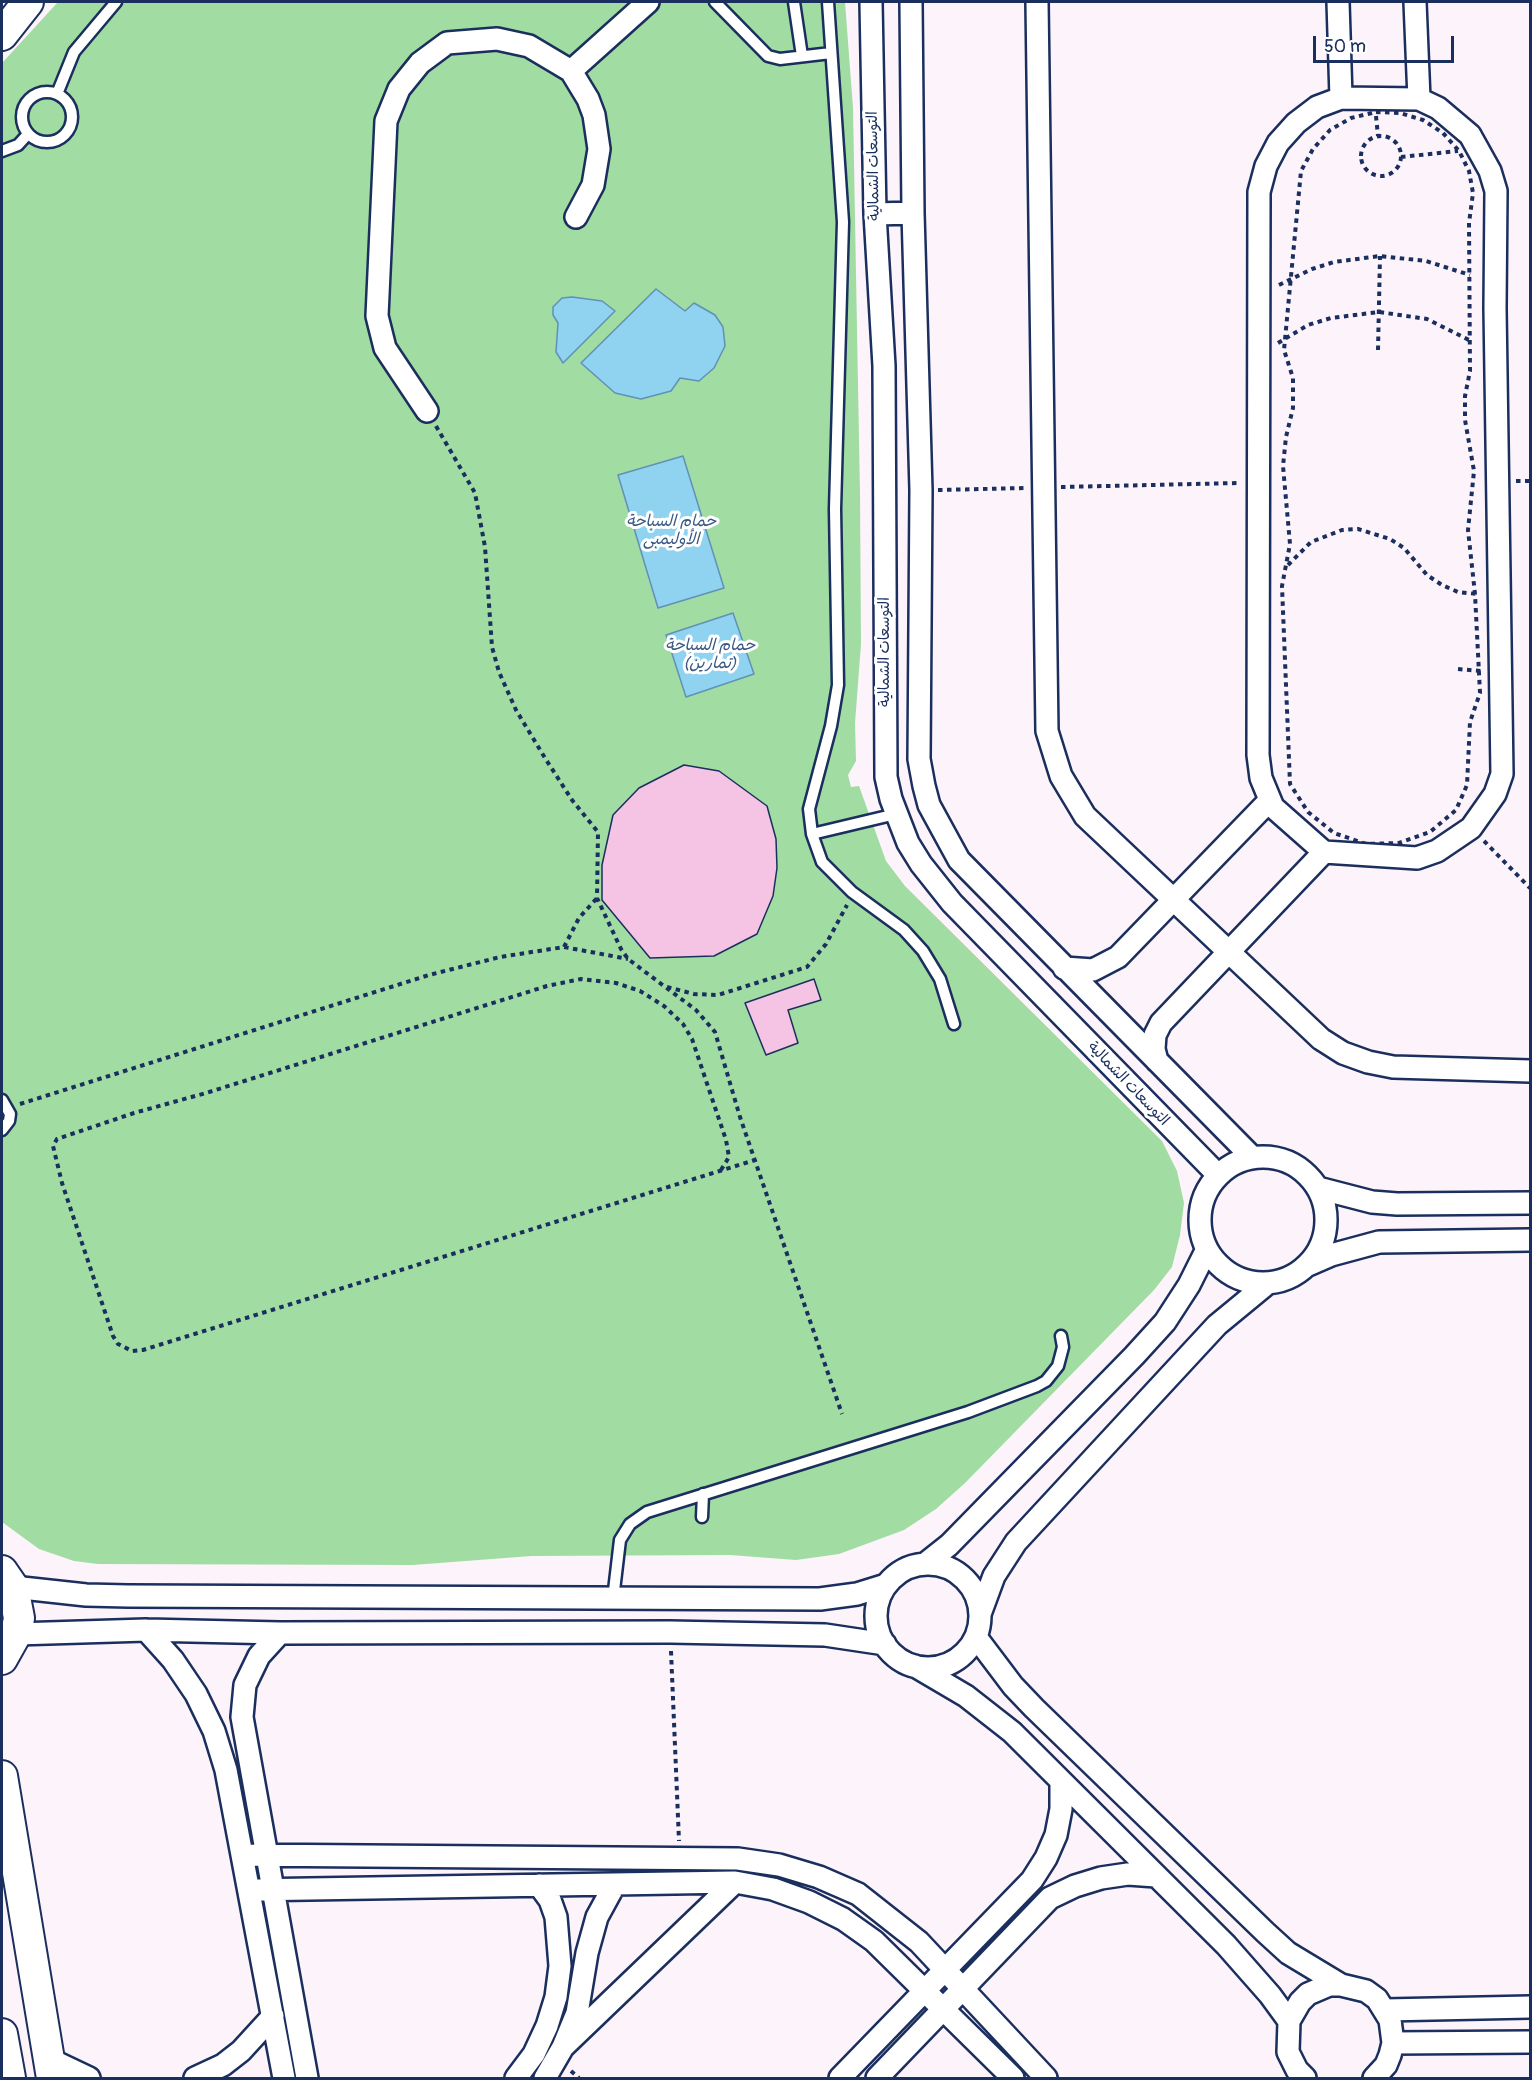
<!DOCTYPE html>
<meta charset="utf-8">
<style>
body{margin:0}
#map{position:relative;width:1532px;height:2080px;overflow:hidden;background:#fdf3fa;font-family:Pangolin,sans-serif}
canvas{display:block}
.frame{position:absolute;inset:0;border:3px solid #1b2f5e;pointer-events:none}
.scale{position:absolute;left:1313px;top:36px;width:141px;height:27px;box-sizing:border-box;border:3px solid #1b2f5e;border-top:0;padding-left:8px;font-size:18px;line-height:21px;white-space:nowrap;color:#1b2f5e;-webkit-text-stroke:4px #fff;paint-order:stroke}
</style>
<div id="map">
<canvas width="1532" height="2080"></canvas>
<div class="frame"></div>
<div class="scale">50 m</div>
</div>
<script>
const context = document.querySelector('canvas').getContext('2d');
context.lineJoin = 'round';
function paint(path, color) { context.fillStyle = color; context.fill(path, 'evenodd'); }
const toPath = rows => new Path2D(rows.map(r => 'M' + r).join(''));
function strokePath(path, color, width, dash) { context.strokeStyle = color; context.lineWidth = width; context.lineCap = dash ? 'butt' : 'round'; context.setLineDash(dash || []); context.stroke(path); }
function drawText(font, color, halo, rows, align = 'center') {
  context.font = font + ' Pangolin,"Playpen Sans Arabic",sans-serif'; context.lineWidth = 6; context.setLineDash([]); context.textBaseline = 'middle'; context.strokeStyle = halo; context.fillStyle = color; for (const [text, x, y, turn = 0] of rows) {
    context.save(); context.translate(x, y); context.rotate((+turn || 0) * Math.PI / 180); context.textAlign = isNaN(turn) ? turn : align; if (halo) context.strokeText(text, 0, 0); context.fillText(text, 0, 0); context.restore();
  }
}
const green = toPath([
 [58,2,845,2,853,108,860,495,861,644,855,723,856,761,848,775,851,787,859,786,886,861,905,886,1162,1141,1177,1171,1184,1203,1180,1235,1172,1267,1154,1290,965,1483,936,1509,904,1530,839,1554,796,1560,730,1555,531,1556,413,1565,98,1564,74,1561,39,1549,2,1522,2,63]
]);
const water = toPath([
 [656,289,685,311,694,303,715,315,723,327,725,346,714,368,699,381,680,378,671,391,641,399,615,393,581,363,656,289],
 [572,297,602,301,615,311,563,363,556,352,558,323,553,315,553,307,562,298,572,297],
 [683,456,724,588,658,608,618,475,683,456],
 [733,613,754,674,686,697,666,635,733,613]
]);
const building = toPath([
 [684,765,719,771,767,806,776,839,777,868,773,896,757,934,714,956,650,958,602,900,602,865,613,815,639,788,684,765],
 [814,979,821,1000,788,1010,798,1043,766,1055,745,1003,814,979]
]);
const path = toPath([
 [1376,112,1400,113,1423,120,1443,133,1459,151,1469,171,1473,193,1469,223,1470,371,1465,396,1465,420,1474,471,1468,530,1475,594,1480,693,1470,722,1467,785,1456,810,1430,832,1399,843,1366,844,1334,833,1308,812,1290,784,1282,586,1290,544,1283,466,1286,437,1293,408,1293,378,1284,350,1301,171,1313,149,1330,130,1351,118,1376,112],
 [1376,116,1378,136],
 '1361 156a20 20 0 1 1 40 0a20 20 0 1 1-40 0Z',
 [1401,157,1458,151],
 [1279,285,1312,269,1334,262,1380,256,1426,261,1470,275],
 [1278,343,1308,325,1331,318,1379,312,1427,319,1471,341],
 [1378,350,1380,256],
 [436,426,475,493,485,547,492,647,499,672,516,710,545,758,572,800,598,832,597,898,621,949,628,959,696,1010,715,1032,740,1117,842,1414],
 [1516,481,1530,481],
 [1061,487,1239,483],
 [938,490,1026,488],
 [1288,565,1311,542,1342,530,1358,529,1390,539,1404,548,1427,575,1442,585,1458,592,1477,594],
 [1458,669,1481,671],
 [1484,841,1530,888],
 [564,947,579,918,597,898],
 [667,987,694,994,718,995,807,967,826,944,847,905],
 [20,1104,429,975,500,957,564,947,628,959],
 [721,1170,729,1157,726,1140,692,1039,683,1024,664,1006,640,991,616,983,581,979,547,986,206,1093,134,1113,57,1139,53,1146,62,1183,113,1336,118,1344,132,1351,143,1350,755,1160],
 [671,1651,679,1841],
 [571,2071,579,2078]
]);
const lane = toPath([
 [715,2,768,56,780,59,831,53],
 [794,2,802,56],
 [828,2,843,222,835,509,838,685,831,726,809,809,812,834,822,862,852,892,904,930,923,951,940,979,954,1024],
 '22 117a25 25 0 1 1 50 0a25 25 0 1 1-50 0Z',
 [57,94,74,52,116,2],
 [2,151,18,145,28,134],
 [812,834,896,814],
 [2,1100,10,1114,9,1121,2,1130],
 [702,1517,703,1494],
 [613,1599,620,1540,630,1524,647,1512,968,1412,1037,1386,1046,1381,1058,1366,1063,1347,1061,1336]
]);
const street = toPath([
 [871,2,875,214,884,366,886,777,891,799,908,843,921,864,952,903,1218,1175],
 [911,2,913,213,921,490,919,759,924,786,929,805,959,860,1252,1157],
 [1037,2,1047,731,1061,776,1085,816,1321,1039,1343,1053,1368,1062,1393,1067,1530,1071],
 [1338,2,1341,98],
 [1415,2,1419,99],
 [571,71,648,2],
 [1341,98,1419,99,1438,108,1470,135,1490,171,1496,191,1495,308,1502,774,1495,794,1471,828,1437,851,1417,858,1324,852,1273,807,1261,778,1258,755,1259,192,1266,166,1278,143,1296,123,1317,107,1341,98],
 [875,214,913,213],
 [427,411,385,348,377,316,386,121,399,89,420,63,447,43,497,39,529,46,571,71,588,99,594,115,599,149,593,185,576,217],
 [1064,968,1093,970,1118,957,1269,801],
 [1157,1061,1154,1049,1155,1035,1161,1023,1324,852],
 '1200 1220a63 63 0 1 1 126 0a63 63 0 1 1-126 0Z',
 [1318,1188,1372,1202,1397,1204,1530,1203],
 [1308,1265,1331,1255,1379,1242,1530,1240],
 [925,1564,949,1545,1134,1356,1165,1322,1189,1285,1207,1249],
 '876 1616a52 52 0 1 1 104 0a52 52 0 1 1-104 0Z',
 [13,1587,86,1595,128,1596,820,1599,857,1594,886,1585],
 [980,1614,994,1576,1016,1542,1217,1325,1268,1283],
 [146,1630,173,1660,196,1694,214,1731,226,1770,284,2078],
 [280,1633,259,1656,245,1685,242,1717,307,2078],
 [16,1634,146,1630,280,1633,670,1632,825,1635,885,1644],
 [976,1637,1013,1686,1034,1708,1265,1932,1288,1953,1341,1985],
 [915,1666,966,1696,1012,1732,1226,1945,1270,1995,1289,2021],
 [243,1855,738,1859,779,1865,819,1877,858,1894,919,1942,1046,2078],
 [249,1890,735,1882,773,1889,809,1902,843,1919,874,1941,1013,2078],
 [1385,2010,1530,2007],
 [1393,2043,1530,2042],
 [563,2047,735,1882],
 [49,2059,89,2078],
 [195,2078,223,2065,241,2051,273,2016],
 [516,2078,534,2054,547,2026,556,1997,560,1966,556,1917,550,1900,539,1885],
 [545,2078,563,2047,577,2013,587,1953,597,1917,615,1884],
 [840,2078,1032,1880,1046,1858,1056,1835,1061,1809,1061,1783],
 [877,2078,1050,1898,1075,1886,1101,1878,1128,1874,1156,1876],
 [1305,2078,1297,2070,1288,2052,1289,2021,1300,2002,1308,1994,1329,1985,1341,1985,1366,1991,1377,1999,1390,2020,1393,2043,1390,2055,1386,2065,1374,2078]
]);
const secondary = toPath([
 [2,35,28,2],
 [2,1571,13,1587,19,1618,16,1634,2,1659],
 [2,1776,52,2078],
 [2,2034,10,2078]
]);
const streetNames = [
 ["التوسعات الشمالية",874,166,-91],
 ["التوسعات الشمالية",885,652,-90],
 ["التوسعات الشمالية",1128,1084,46]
];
const waterNames = [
 ["حمام السباحة",671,522],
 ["الأوليمبى",671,540],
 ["حمام السباحة",710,646],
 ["(تمارين)",710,664]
];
paint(green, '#a1dca2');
paint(water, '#8fd3f1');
strokePath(water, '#6191b6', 1.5);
paint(building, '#f5c4e5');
strokePath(building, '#1b2f5e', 1.5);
strokePath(lane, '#1b2f5e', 15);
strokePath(street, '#1b2f5e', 26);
strokePath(secondary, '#1b2f5e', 34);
strokePath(path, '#1b2f5e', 4, [4.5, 4.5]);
strokePath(lane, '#fff', 10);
strokePath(street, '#fff', 21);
strokePath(secondary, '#fff', 30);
drawText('15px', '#1b2f5e', '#fff', streetNames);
drawText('italic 16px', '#385883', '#fff', waterNames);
</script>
